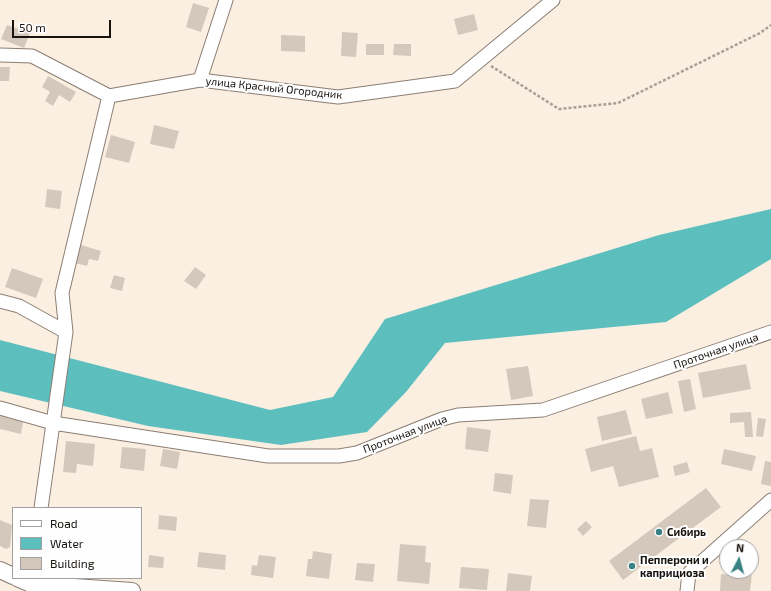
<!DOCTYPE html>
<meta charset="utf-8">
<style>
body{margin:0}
#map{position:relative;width:771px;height:591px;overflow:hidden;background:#fbefe2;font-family:"Exo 2",sans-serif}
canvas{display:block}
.legend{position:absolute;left:12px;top:507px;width:130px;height:72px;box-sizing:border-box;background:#fefefe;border:1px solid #a2a09e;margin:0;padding:5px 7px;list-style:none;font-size:12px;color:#17130f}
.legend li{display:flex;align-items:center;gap:8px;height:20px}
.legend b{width:20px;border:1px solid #a2a09e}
.north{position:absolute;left:719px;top:539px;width:40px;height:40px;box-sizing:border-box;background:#fefefe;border:1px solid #a2a09e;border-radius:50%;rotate:6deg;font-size:11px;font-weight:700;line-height:16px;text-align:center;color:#17130f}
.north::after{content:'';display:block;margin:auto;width:14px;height:18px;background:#398182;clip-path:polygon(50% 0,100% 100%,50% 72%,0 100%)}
.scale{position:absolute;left:12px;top:20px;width:99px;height:18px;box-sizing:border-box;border:2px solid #17130f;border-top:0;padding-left:5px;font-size:12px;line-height:14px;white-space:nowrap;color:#17130f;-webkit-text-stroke:3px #fefefe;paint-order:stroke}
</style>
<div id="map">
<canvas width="771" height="591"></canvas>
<ul class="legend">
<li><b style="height:5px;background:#fff"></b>Road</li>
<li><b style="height:11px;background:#5dbebe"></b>Water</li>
<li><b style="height:11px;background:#d4c8bc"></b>Building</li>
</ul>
<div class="north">N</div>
<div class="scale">50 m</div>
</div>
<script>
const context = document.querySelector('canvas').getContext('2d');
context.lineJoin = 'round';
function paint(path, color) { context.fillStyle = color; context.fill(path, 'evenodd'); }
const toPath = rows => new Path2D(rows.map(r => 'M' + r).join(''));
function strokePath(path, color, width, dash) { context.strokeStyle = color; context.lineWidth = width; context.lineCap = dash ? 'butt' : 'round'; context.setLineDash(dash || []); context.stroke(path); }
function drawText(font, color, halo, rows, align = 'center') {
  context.font = font + ' "Exo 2",sans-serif'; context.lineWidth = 4; context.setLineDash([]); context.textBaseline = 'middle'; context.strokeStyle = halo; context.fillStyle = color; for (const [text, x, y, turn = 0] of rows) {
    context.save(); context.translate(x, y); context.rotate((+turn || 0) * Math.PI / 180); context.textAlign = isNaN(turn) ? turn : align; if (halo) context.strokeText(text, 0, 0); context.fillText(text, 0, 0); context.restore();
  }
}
const water = toPath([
 [771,209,771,259,666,322,445,343,406,392,367,432,281,445,148,426,0,391,0,340,270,410,333,397,385,319,659,235]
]);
const building = toPath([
 [193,3,209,8,201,32,186,27],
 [474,14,478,30,458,35,454,19],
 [7,25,30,33,24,48,1,39],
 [342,32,358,33,356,57,341,56],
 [281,35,305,36,305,52,281,51],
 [366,44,384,44,384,55,366,55],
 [394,44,411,44,411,56,393,55],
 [0,67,10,67,9,81,0,81],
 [48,76,76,92,70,102,59,95,53,106,45,101,50,92,42,87],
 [154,125,179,131,174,149,150,144],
 [111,135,135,142,129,163,105,157],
 [47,189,62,191,60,209,45,207],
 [81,245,101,251,98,261,89,259,87,266,75,263],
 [195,267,206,275,196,289,184,281],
 [12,268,43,279,36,298,5,287],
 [114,275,125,278,122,291,110,288],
 [746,364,751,389,703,398,698,373],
 [528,366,533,396,511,400,506,369],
 [690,379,696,409,684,412,678,381],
 [668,392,673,413,646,419,641,399],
 [626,410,632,434,602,441,597,417],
 [0,412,24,417,21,434,0,429],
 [751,412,753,437,745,437,744,422,730,423,730,413],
 [758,418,766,419,763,437,756,436],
 [467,427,491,430,488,452,465,449],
 [636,436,640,451,652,448,659,477,619,487,613,466,591,472,585,449],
 [66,441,95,444,93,466,77,464,76,473,63,472],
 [122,447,146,449,144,471,120,468],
 [163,449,180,452,177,469,160,466],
 [724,449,756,456,752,471,721,464],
 [765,461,771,462,771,486,761,484],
 [687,462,690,472,675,476,673,466],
 [495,473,513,475,511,494,493,491],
 [706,488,721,507,623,580,609,561],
 [530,499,549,500,546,528,527,526],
 [159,515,177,517,176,531,158,529],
 [0,520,12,525,10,547,6,549,0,546],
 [586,521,592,527,583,536,577,529],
 [400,544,426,546,425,562,431,563,429,584,397,581],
 [313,551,332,554,329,579,306,576,308,559,312,559],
 [199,552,226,555,225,570,197,567],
 [149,555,164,557,163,568,148,567],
 [259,555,276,557,273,578,251,575,252,565,257,566],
 [751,556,754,556,750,591,720,591,721,574,731,575,731,571,751,571],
 [357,563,375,564,373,582,355,580],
 [461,567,489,569,487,590,459,588],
 [508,573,532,576,530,591,506,591]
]);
const path = toPath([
 [491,66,559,109,618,103,760,33,771,25]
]);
const minor = toPath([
 [0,55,32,56,109,96,200,80,338,97,455,81,553,0],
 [200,80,226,0],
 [0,301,19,306,66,332],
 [0,408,53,423,268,456,339,456,357,453,442,419,458,415,543,410,771,332],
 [41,508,66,332,62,293,109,96],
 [687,591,689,573,771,500]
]);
const tertiary = toPath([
 [0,570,13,576],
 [17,578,31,584,132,591]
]);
const markers = [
 [659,532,4,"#398182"],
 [632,566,4,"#398182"]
];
const streetNames = [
 ["улица Красный Огородник",274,88,6],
 ["Проточная улица",716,351,-19],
 ["Проточная улица",405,434,-21]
];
const poiNames = [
 ["Сибирь",667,532],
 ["Пепперони и",640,560],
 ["каприциоза",640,573]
];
paint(water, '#5dbebe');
paint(building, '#d4c8bc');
strokePath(minor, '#8a7e73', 15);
strokePath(tertiary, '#8a7e73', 18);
strokePath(path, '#a79e94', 2.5, [3, 2]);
strokePath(minor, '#fff', 13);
strokePath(tertiary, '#fff', 16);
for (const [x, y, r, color] of markers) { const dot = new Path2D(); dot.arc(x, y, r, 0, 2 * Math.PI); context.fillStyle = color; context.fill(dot); strokePath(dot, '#fefefe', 1.5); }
drawText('11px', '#17130f', '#fefefe', streetNames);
drawText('bold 11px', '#17130f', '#fefefe', poiNames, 'left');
</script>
